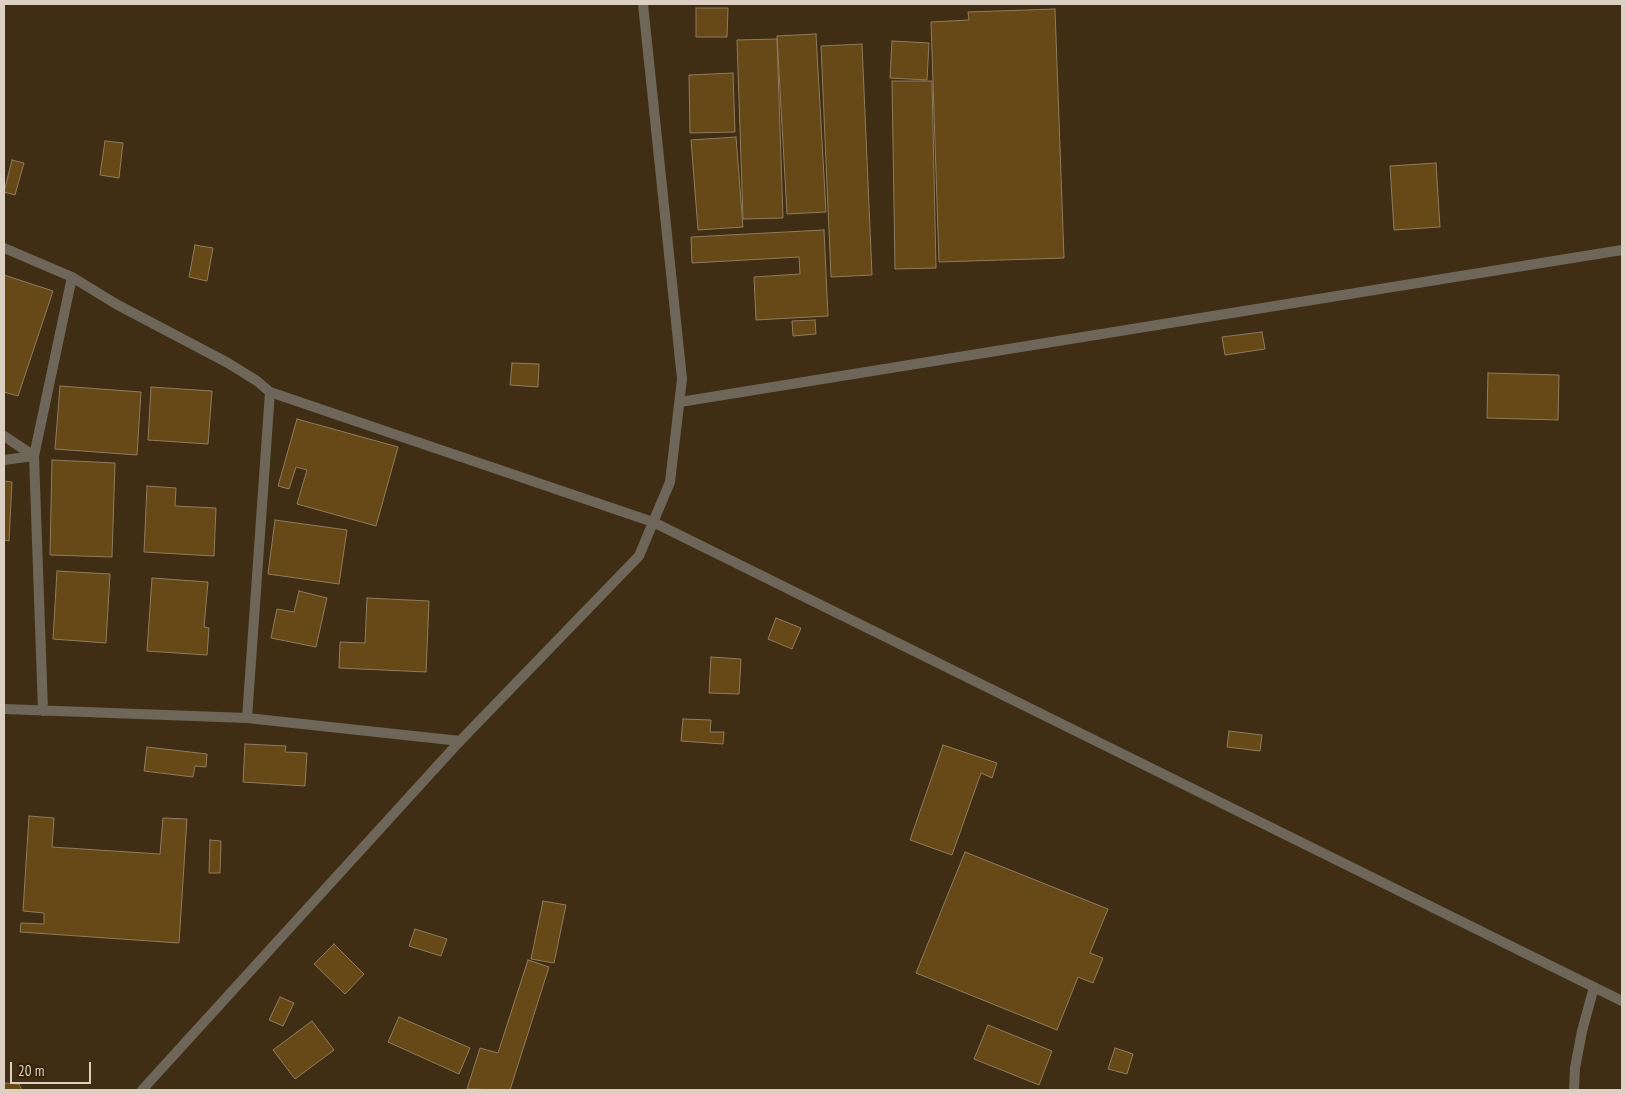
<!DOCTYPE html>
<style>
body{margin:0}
#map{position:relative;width:1626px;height:1094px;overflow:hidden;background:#3f2e14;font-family:"PT Sans Narrow",sans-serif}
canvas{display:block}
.frame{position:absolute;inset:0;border:5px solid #dbd0c1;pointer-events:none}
.scale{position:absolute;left:10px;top:1062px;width:81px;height:22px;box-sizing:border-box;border:2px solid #dbd0c1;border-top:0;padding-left:6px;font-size:15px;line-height:18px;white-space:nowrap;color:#dbd0c1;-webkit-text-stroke:4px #352409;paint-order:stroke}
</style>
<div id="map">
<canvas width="1626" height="1094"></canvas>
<div class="frame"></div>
<div class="scale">20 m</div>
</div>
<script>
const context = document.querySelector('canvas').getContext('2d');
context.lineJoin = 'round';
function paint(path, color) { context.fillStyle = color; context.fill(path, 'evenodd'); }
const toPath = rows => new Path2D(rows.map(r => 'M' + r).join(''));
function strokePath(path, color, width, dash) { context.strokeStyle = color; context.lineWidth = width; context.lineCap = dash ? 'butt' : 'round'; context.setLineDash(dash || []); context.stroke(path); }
const building = toPath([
 [696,8,728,8,727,37,696,37,696,8],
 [1055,9,1064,258,939,262,931,22,969,20,968,12,1055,9],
 [816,34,826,212,787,214,777,36,816,34],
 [777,39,783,218,743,219,737,40,777,39],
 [892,41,929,43,927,80,890,78,892,41],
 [862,44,872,275,831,277,821,46,862,44],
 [733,73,735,132,690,133,689,75,733,73],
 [892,81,932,81,936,268,895,269,892,81],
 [736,137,743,227,698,230,691,140,736,137],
 [105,141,123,143,119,178,100,175,105,141],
 [12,160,24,163,15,195,4,192,12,160],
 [1436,163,1440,227,1394,230,1390,166,1436,163],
 [824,230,828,316,756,320,754,277,800,274,799,257,692,263,691,237,824,230],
 [195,245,213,248,207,281,189,277,195,245],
 [4,275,53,291,18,396,4,392,4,275],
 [815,320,816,334,793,336,792,321,815,320],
 [1262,332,1265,349,1225,355,1222,337,1262,332],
 [512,363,539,364,538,387,510,385,512,363],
 [1488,373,1559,375,1558,420,1487,418,1488,373],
 [60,386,141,392,137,455,55,449,60,386],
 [151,387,212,391,208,444,148,440,151,387],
 [297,419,398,447,376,526,297,504,307,470,296,467,289,489,278,486,297,419],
 [52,460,115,463,112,557,50,555,52,460],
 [4,481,12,482,9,541,4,540,4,481],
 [147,486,176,488,175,506,216,508,214,556,144,552,147,486],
 [275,520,347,530,339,584,268,574,275,520],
 [57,571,110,574,106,643,53,639,57,571],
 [152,578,208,582,204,627,209,628,207,655,147,651,152,578],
 [299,591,327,598,316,647,271,638,277,609,294,612,299,591],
 [367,598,429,601,426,672,339,668,340,642,365,643,367,598],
 [776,618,801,628,792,649,768,639,776,618],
 [711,657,741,659,739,694,709,693,711,657],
 [683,719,711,720,710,732,724,732,723,744,681,741,683,719],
 [1229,731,1262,735,1260,751,1227,747,1229,731],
 [245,744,286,746,285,752,307,753,305,786,243,782,245,744],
 [943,745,997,763,992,778,981,773,952,855,910,840,943,745],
 [147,747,207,754,206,767,195,766,193,777,144,771,147,747],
 [29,816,54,818,52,847,160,854,163,818,187,819,179,943,20,932,21,923,44,924,44,913,23,911,29,816],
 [210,840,221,841,220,873,209,873,210,840],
 [965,852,1108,909,1090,953,1103,958,1093,983,1078,977,1057,1030,916,973,965,852],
 [543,901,566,905,554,963,531,959,543,901],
 [415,929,447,939,441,956,409,946,415,929],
 [334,944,364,974,345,994,314,964,334,944],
 [528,960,549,967,510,1090,467,1089,480,1048,498,1053,528,960],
 [280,997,294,1003,283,1026,269,1020,280,997],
 [399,1017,470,1048,459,1074,388,1042,399,1017],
 [312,1021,334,1050,295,1079,273,1050,312,1021],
 [988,1025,1052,1051,1039,1085,974,1059,988,1025],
 [1115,1048,1133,1054,1127,1074,1108,1069,1115,1048],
 [4,1083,19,1084,22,1090,4,1090,4,1083]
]);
const service = toPath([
 [680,402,1622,250],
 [1574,1090,1575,1068,1582,1031,1594,987]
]);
const minor = toPath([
 [4,248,72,277,116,304,228,363,257,381,270,392,247,718],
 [4,436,34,456],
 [4,460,34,456],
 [4,709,247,718,460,741],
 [43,711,34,456,72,277]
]);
const tertiary = toPath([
 [270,392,653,522,1622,1001],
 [142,1090,460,741,639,556,670,482,682,379,643,4]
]);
paint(building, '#664917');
strokePath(building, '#8f7b5e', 1);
strokePath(service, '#6f665a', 10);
strokePath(minor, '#6f665a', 10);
strokePath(tertiary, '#6f665a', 10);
</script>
